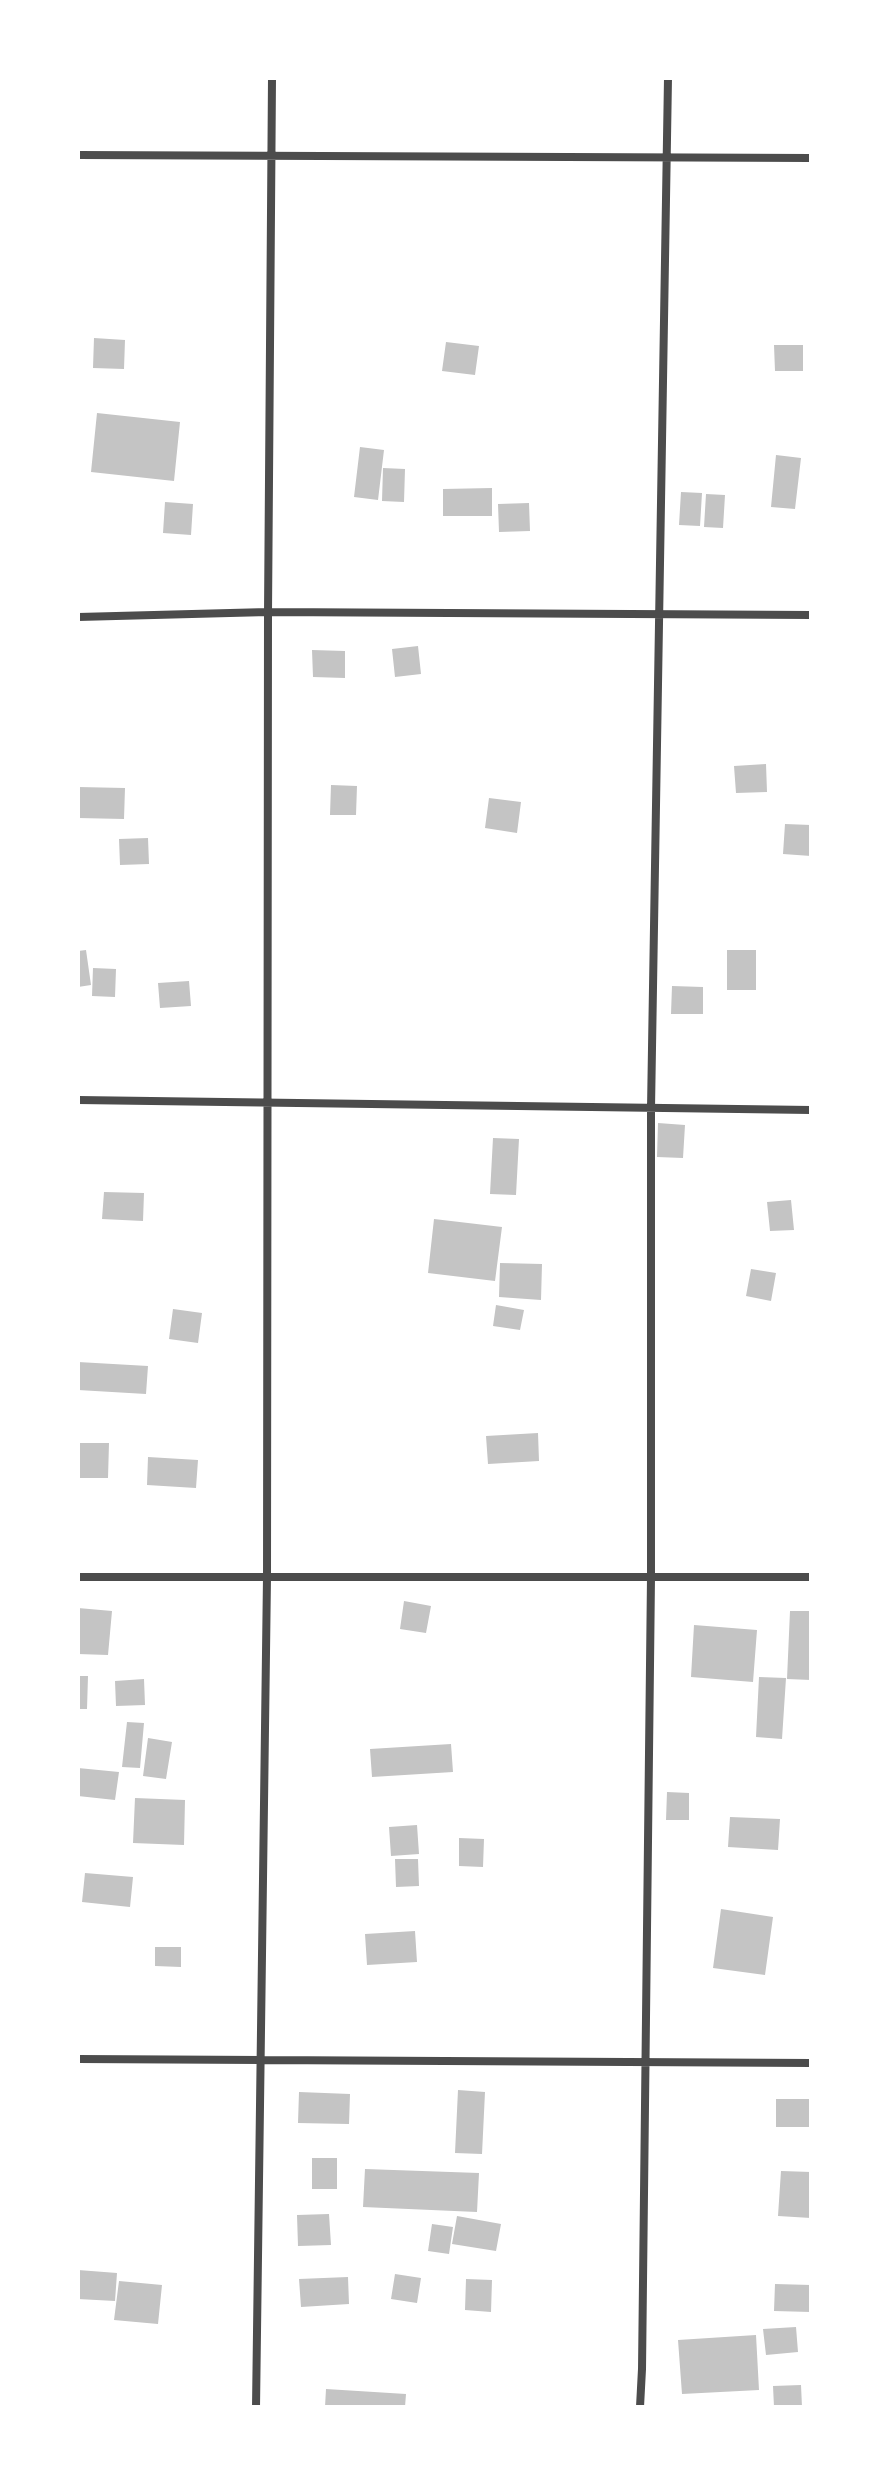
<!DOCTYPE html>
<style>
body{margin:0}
#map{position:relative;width:889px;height:2485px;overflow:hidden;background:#fff;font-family:"DM Sans",sans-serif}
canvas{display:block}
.frame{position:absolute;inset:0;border:80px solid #fff;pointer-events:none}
</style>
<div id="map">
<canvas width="889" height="2485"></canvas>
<div class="frame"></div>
</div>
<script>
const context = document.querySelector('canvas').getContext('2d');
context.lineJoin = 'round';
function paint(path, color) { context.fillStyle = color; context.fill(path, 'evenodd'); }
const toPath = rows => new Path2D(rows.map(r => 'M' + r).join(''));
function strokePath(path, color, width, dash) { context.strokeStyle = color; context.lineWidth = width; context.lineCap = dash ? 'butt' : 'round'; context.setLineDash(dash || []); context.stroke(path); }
const building = toPath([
 [94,338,125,340,124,369,93,368],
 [446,342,479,346,475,375,442,371],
 [774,345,803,345,803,371,775,371],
 [97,413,180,422,174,481,91,472],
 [360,447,384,450,378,500,354,497],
 [776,455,801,458,795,509,771,507],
 [383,468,405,469,404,502,382,501],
 [492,488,492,516,443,516,443,489],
 [681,492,702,493,700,526,679,525],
 [706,494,725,495,723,528,704,527],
 [165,502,193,504,191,535,163,533],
 [529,503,530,531,499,532,498,504],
 [418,646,421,674,395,677,392,649],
 [312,650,345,651,345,678,313,677],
 [766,764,767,792,736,793,734,766],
 [331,785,357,786,356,815,330,815],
 [78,787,125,788,124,819,78,818],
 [489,798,521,802,517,833,485,828],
 [785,824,811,825,811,856,783,854],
 [148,838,149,864,120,865,119,839],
 [86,950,91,985,78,987,78,951],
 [727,950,756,950,756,990,727,990],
 [93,968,116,969,115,997,92,996],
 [189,981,191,1006,160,1008,158,983],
 [672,986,703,987,703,1014,671,1014],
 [658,1123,685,1125,683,1158,657,1157],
 [493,1138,519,1139,516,1195,490,1194],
 [104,1192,144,1193,143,1221,102,1219],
 [791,1200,794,1230,770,1231,767,1202],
 [434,1219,502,1227,495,1281,428,1273],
 [500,1263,542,1264,541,1300,499,1297],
 [751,1269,776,1273,771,1301,746,1296],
 [496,1305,524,1310,520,1330,493,1326],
 [173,1309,202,1313,198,1343,169,1339],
 [78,1362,148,1366,146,1394,78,1390],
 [538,1433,539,1461,488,1464,486,1436],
 [78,1443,109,1443,108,1478,78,1478],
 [148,1457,198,1460,196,1488,147,1485],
 [404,1601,431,1606,426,1633,400,1629],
 [78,1608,112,1611,108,1655,78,1654],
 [790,1611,811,1611,811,1680,787,1679],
 [694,1625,757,1630,753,1682,691,1677],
 [78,1676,88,1676,87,1709,78,1709],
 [759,1677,786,1678,782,1739,756,1737],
 [144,1679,145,1705,116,1706,115,1681],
 [127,1722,144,1723,140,1768,122,1767],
 [148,1738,172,1742,166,1779,143,1776],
 [451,1744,453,1772,372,1777,370,1749],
 [78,1768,119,1772,115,1800,78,1796],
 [667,1792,689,1793,689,1820,666,1820],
 [135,1798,185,1800,184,1845,133,1843],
 [730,1817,780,1819,778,1850,728,1847],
 [417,1825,419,1854,391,1856,389,1827],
 [459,1838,484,1839,483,1867,459,1866],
 [395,1859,418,1859,419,1886,396,1887],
 [85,1873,133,1877,130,1907,82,1902],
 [721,1909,773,1917,765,1975,713,1968],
 [415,1931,417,1962,367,1965,365,1934],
 [155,1947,181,1947,181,1967,155,1966],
 [458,2090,485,2092,482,2154,455,2153],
 [299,2092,350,2094,349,2124,298,2123],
 [776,2099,811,2099,811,2127,776,2127],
 [312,2158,337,2158,337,2189,312,2189],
 [365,2169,479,2173,477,2212,363,2207],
 [781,2171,811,2172,811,2218,778,2216],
 [329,2214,331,2245,298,2246,297,2215],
 [457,2216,501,2224,496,2251,452,2244],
 [432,2224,453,2227,449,2254,428,2251],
 [78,2270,117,2273,115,2301,78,2299],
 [395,2274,421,2278,417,2303,391,2299],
 [348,2277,349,2304,301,2307,299,2279],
 [466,2279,492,2280,491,2312,465,2310],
 [119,2281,162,2285,158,2324,114,2320],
 [775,2284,811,2285,811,2312,774,2311],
 [796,2327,798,2352,766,2355,763,2329],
 [756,2335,759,2390,682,2394,678,2340],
 [801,2385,802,2407,774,2407,773,2386],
 [326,2389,406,2394,405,2407,325,2407]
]);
const minor = toPath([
 [78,155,811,158],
 [78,617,268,612,811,615],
 [78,1100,811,1110],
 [78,1577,811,1577],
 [78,2059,811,2063],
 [256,2407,267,1577,268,612,272,78],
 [640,2407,642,2369,651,1577,651,1108,668,78]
]);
paint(building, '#c4c4c4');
strokePath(minor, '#4c4c4c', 8);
</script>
